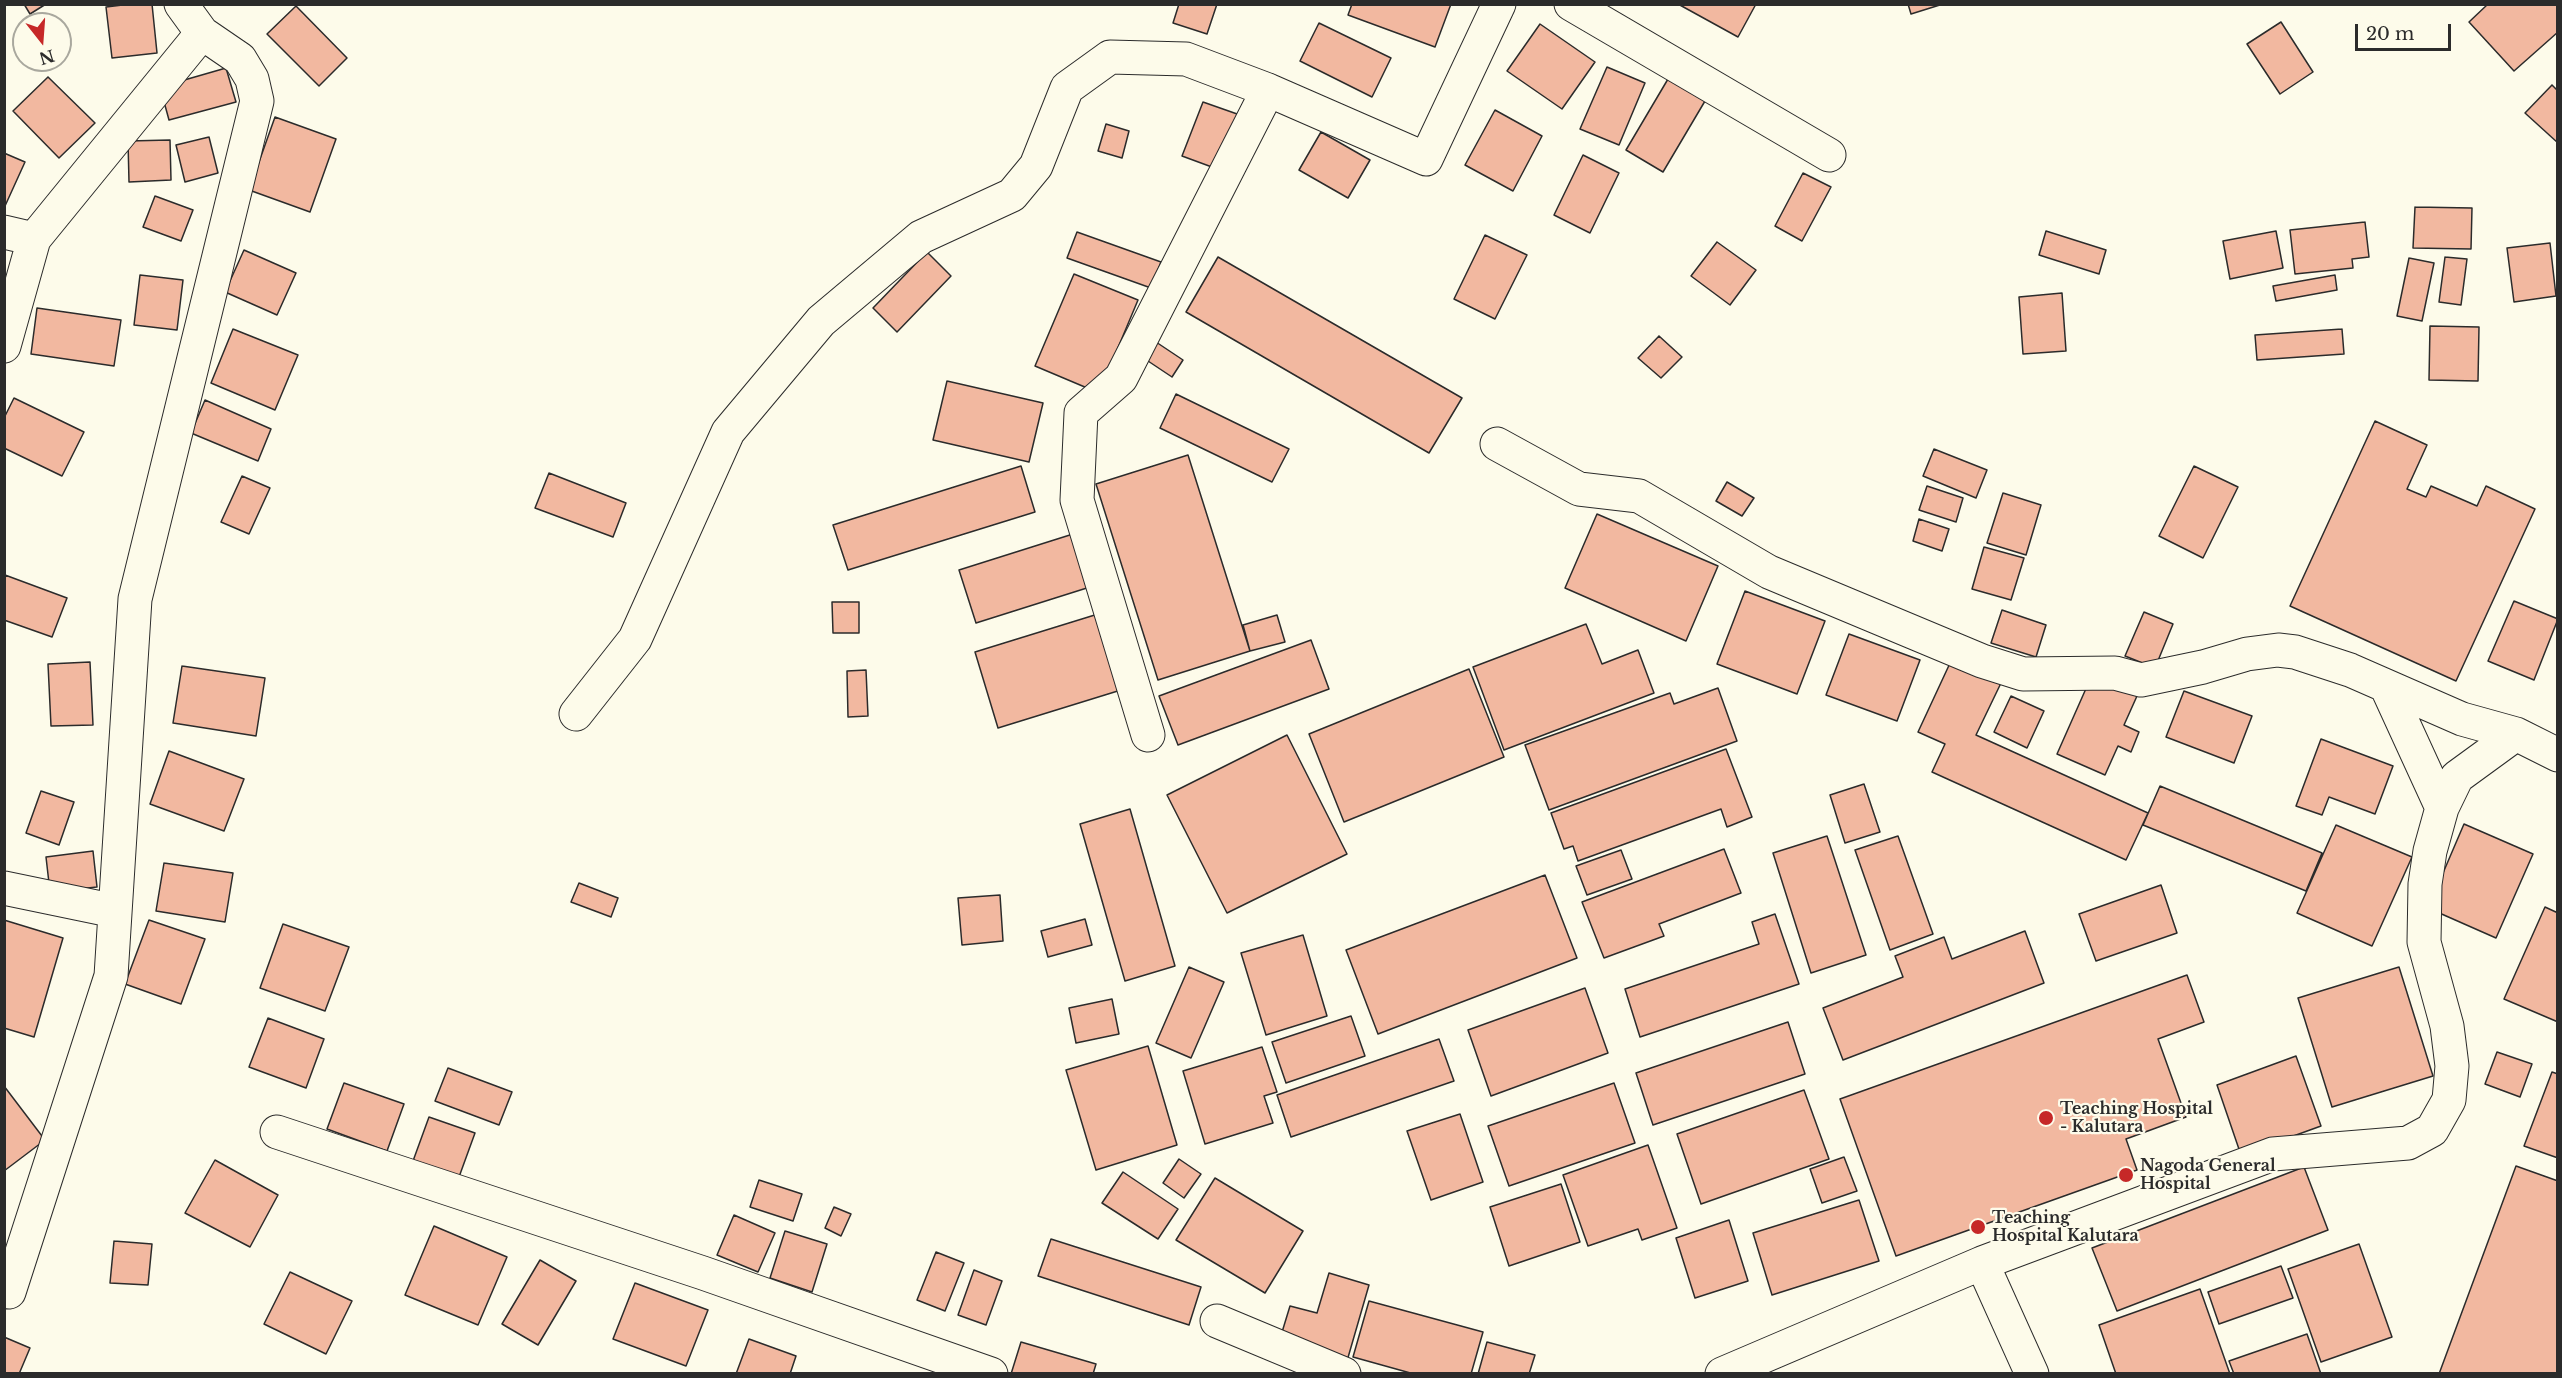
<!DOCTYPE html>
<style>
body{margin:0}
#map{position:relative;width:2562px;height:1378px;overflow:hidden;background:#fdfbea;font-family:"Libre Baskerville",serif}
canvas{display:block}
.frame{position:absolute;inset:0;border:6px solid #2b2b2b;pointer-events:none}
.north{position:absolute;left:12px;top:12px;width:60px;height:60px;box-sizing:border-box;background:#fdfbea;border:2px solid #a9a89e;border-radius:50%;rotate:163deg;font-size:16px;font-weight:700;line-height:24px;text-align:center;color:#2b2b2b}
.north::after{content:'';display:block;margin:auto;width:21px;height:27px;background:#c62828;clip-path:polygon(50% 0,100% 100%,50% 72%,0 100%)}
.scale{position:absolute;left:2355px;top:24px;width:96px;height:27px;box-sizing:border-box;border:3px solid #2b2b2b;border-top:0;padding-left:8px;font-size:18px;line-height:21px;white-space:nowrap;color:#2b2b2b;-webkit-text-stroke:4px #fdfbea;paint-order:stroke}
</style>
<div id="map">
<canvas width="2562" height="1378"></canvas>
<div class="frame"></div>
<div class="north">N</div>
<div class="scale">20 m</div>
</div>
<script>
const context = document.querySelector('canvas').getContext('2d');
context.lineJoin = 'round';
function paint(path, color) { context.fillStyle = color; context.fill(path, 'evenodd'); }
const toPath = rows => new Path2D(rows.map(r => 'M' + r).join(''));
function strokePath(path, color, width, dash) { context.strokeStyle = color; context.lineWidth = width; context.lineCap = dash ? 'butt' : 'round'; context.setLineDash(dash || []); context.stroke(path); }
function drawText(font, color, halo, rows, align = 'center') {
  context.font = font + ' "Libre Baskerville",serif'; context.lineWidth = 4.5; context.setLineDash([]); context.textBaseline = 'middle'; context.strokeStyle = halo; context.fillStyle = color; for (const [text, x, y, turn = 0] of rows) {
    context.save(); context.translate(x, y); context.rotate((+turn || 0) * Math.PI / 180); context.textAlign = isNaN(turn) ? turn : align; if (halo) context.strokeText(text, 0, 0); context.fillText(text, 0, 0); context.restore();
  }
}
const building = toPath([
 [24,4,46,4,30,14,24,4],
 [131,4,152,4,157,53,112,58,106,7,131,4],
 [1179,4,1217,4,1207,34,1173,23,1179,4],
 [1352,4,1451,4,1435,47,1348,15,1352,4],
 [1678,4,1756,4,1738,37,1678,4],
 [1908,4,1943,4,1911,14,1908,4],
 [2488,4,2558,4,2558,32,2514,71,2469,22,2488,4],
 [296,6,347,58,319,86,267,34,296,6],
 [2281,22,2313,72,2280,94,2247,44,2281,22],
 [1319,23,1391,58,1372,97,1300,61,1319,23],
 [1540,24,1595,62,1562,109,1507,71,1540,24],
 [1607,67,1645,83,1619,145,1580,129,1607,67],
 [226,68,236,102,169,120,160,87,226,68],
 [48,77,95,123,59,158,13,111,48,77],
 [1668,79,1705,101,1663,172,1626,150,1668,79],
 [2552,85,2558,91,2558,143,2525,113,2552,85],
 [1203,102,1240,115,1220,170,1182,156,1203,102],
 [1495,110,1542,136,1513,191,1465,165,1495,110],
 [275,117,336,139,310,212,249,190,275,117],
 [1106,124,1129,131,1122,158,1098,151,1106,124],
 [1321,132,1370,160,1348,198,1299,170,1321,132],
 [209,137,218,173,185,182,176,145,209,137],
 [170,140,171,180,129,182,128,141,170,140],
 [4,153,25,162,5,206,4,206,4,153],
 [1583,155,1619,173,1590,233,1554,215,1583,155],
 [1803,173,1831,187,1802,241,1775,226,1803,173],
 [155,196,193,210,181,241,143,227,155,196],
 [2415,207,2472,208,2471,249,2413,248,2415,207],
 [2365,222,2369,257,2352,259,2353,268,2295,274,2290,230,2365,222],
 [2046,231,2106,250,2099,274,2039,255,2046,231],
 [2276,231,2283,268,2230,279,2223,241,2276,231],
 [1077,232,1161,262,1151,288,1067,258,1077,232],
 [1485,235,1527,255,1495,319,1454,299,1485,235],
 [1717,242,1756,270,1730,305,1691,276,1717,242],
 [2550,243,2556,296,2514,302,2507,248,2550,243],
 [244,250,296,273,277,315,225,292,244,250],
 [927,252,951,276,897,332,873,308,927,252],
 [1218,257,1462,398,1429,453,1186,312,1218,257],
 [2445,257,2467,259,2461,305,2439,302,2445,257],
 [2409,258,2434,263,2422,321,2397,316,2409,258],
 [1074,274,1138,300,1099,393,1035,366,1074,274],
 [140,275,183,280,177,330,134,325,140,275],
 [2335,275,2337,290,2276,301,2273,286,2335,275],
 [2062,293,2066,351,2023,354,2019,297,2062,293],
 [37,308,121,320,114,366,31,354,37,308],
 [2430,326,2479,327,2478,381,2429,380,2430,326],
 [233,329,298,355,275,410,211,383,233,329],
 [2342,329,2344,354,2257,360,2255,335,2342,329],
 [1659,336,1682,357,1661,378,1638,358,1659,336],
 [1153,340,1183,360,1172,377,1142,357,1153,340],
 [947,381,1043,403,1029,462,933,440,947,381],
 [1176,394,1289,449,1272,482,1160,428,1176,394],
 [14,398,84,432,62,476,4,448,4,418,14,398],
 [205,400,271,429,258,461,191,433,205,400],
 [2375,421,2427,445,2407,489,2426,497,2431,486,2477,506,2486,486,2535,509,2456,681,2290,606,2375,421],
 [1934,449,1987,470,1976,498,1923,476,1934,449],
 [1188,455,1250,651,1158,680,1096,484,1188,455],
 [1021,466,1035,512,848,570,833,525,1021,466],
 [2194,466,2238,487,2203,558,2159,536,2194,466],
 [549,473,626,503,613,537,535,508,549,473],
 [242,476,270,488,249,534,221,522,242,476],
 [1727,482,1754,498,1742,516,1716,501,1727,482],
 [1927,486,1963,498,1956,522,1919,510,1927,486],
 [2003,493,2041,505,2026,555,1987,543,2003,493],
 [1597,514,1718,566,1686,641,1565,588,1597,514],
 [1919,519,1949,529,1942,551,1913,541,1919,519],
 [1073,534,1090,587,976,623,959,570,1073,534],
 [1984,547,2024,558,2011,600,1972,589,1984,547],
 [5,575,67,598,52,637,4,620,5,575],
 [1745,591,1825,621,1797,694,1717,664,1745,591],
 [2514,601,2558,619,2534,680,2488,661,2514,601],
 [832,602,859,602,859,633,833,633,832,602],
 [2002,610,2046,625,2036,657,1991,643,2002,610],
 [2144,612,2173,624,2155,668,2125,656,2144,612],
 [1098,614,1121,690,998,728,975,652,1098,614],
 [1277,615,1285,642,1250,651,1243,625,1277,615],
 [1586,624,1602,664,1638,650,1654,693,1504,750,1473,667,1586,624],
 [1849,634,1920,660,1897,721,1826,695,1849,634],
 [1311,640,1329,689,1178,745,1159,696,1311,640],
 [1951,661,2001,683,1976,735,2148,813,2126,860,1932,772,1945,744,1918,732,1951,661],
 [90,662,93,725,51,726,48,664,90,662],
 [182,666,265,678,256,736,173,723,182,666],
 [1469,669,1504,757,1344,822,1309,734,1469,669],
 [866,670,868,716,848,717,847,671,866,670],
 [2092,675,2137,696,2124,725,2139,732,2131,752,2118,746,2105,775,2057,754,2092,675],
 [1718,688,1737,741,1549,810,1525,745,1670,693,1674,704,1718,688],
 [2184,691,2252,716,2234,763,2166,737,2184,691],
 [2011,696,2044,711,2027,748,1994,732,2011,696],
 [1287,735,1347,854,1227,913,1167,795,1287,735],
 [2321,739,2393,766,2375,814,2329,797,2322,815,2296,806,2321,739],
 [1726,749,1752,817,1727,827,1721,809,1578,861,1573,846,1564,849,1551,813,1726,749],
 [169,751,244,779,224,831,150,804,169,751],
 [1864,784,1880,832,1845,843,1830,795,1864,784],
 [2160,786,2322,853,2306,891,2143,825,2160,786],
 [41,791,74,802,59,845,26,833,41,791],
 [1130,809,1175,966,1125,981,1080,824,1130,809],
 [2464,824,2533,854,2496,938,2428,908,2464,824],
 [2336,825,2412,857,2372,946,2297,913,2336,825],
 [1827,836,1866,955,1811,973,1773,853,1827,836],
 [1898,836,1933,934,1890,950,1855,850,1898,836],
 [1724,849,1741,893,1659,924,1664,936,1604,958,1582,902,1724,849],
 [1621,850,1632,879,1587,895,1576,866,1621,850],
 [93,851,97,887,50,892,46,857,93,851],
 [164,863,233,873,225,922,156,911,164,863],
 [1545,875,1577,958,1378,1034,1346,950,1545,875],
 [579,883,618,898,611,917,571,902,579,883],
 [2161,885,2177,933,2096,961,2079,914,2161,885],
 [1000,895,1003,941,962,945,958,898,1000,895],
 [2545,907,2558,913,2558,1022,2504,999,2545,907],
 [1775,914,1799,984,1640,1037,1625,989,1759,944,1752,922,1775,914],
 [1085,919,1092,945,1048,957,1041,931,1085,919],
 [4,920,63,938,34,1037,4,1028,4,920],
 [149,920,205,939,181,1004,125,984,149,920],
 [283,924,349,947,325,1011,260,988,283,924],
 [2025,931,2044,983,1843,1060,1823,1008,1903,977,1895,956,1944,937,1952,959,2025,931],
 [1303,935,1327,1016,1266,1035,1241,953,1303,935],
 [1189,967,1224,982,1191,1058,1156,1043,1189,967],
 [2399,967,2433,1076,2332,1107,2298,998,2399,967],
 [2187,975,2204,1022,2158,1039,2186,1117,2126,1139,2137,1170,1896,1256,1840,1099,2187,975],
 [1585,988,1608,1053,1491,1096,1468,1030,1585,988],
 [1112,999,1119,1034,1076,1043,1069,1008,1112,999],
 [1351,1016,1365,1056,1286,1083,1272,1042,1351,1016],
 [268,1018,324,1039,306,1088,249,1067,268,1018],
 [1788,1022,1805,1074,1653,1125,1636,1073,1788,1022],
 [1439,1039,1454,1081,1291,1137,1277,1095,1439,1039],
 [1148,1046,1177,1145,1096,1170,1066,1070,1148,1046],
 [1262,1047,1277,1092,1264,1096,1273,1123,1205,1144,1183,1071,1262,1047],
 [2497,1052,2532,1064,2520,1097,2485,1084,2497,1052],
 [2296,1056,2321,1126,2241,1155,2217,1085,2296,1056],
 [448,1068,512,1092,499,1125,435,1101,448,1068],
 [2552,1072,2558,1074,2558,1158,2524,1146,2552,1072],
 [344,1083,404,1104,387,1151,327,1129,344,1083],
 [1614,1083,1635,1143,1509,1186,1488,1126,1614,1083],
 [4,1086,45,1140,4,1171,4,1086],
 [1804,1090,1829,1159,1701,1204,1677,1134,1804,1090],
 [1460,1114,1483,1182,1431,1200,1407,1131,1460,1114],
 [429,1117,475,1133,459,1177,413,1161,429,1117],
 [1648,1145,1677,1228,1642,1240,1638,1229,1588,1246,1563,1175,1648,1145],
 [1844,1157,1857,1191,1822,1203,1810,1169,1844,1157],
 [1179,1159,1201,1174,1184,1198,1163,1183,1179,1159],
 [215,1160,278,1195,250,1247,185,1213,215,1160],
 [2516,1166,2558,1181,2558,1374,2439,1374,2516,1166],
 [2304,1167,2328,1230,2117,1311,2092,1248,2304,1167],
 [1123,1172,1178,1209,1158,1239,1102,1203,1123,1172],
 [1215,1178,1303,1231,1265,1293,1176,1240,1215,1178],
 [759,1180,802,1194,793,1221,750,1207,759,1180],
 [1561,1184,1580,1242,1509,1266,1490,1207,1561,1184],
 [1859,1200,1879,1261,1772,1295,1753,1233,1859,1200],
 [834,1207,851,1214,841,1236,825,1228,834,1207],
 [734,1215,775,1233,758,1272,717,1255,734,1215],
 [1729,1220,1748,1281,1695,1298,1676,1238,1729,1220],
 [434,1226,507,1257,478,1325,405,1295,434,1226],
 [785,1231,827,1244,812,1292,770,1278,785,1231],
 [1051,1239,1201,1287,1189,1325,1038,1276,1051,1239],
 [114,1241,152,1244,148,1285,110,1283,114,1241],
 [2359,1244,2392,1337,2321,1362,2288,1269,2359,1244],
 [936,1252,964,1263,945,1311,917,1300,936,1252],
 [540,1260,576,1281,538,1345,502,1324,540,1260],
 [2281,1266,2293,1298,2219,1324,2208,1292,2281,1266],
 [974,1270,1002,1281,986,1325,958,1315,974,1270],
 [290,1272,352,1301,326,1354,264,1324,290,1272],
 [1329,1273,1369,1285,1347,1361,1279,1342,1290,1306,1317,1313,1329,1273],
 [635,1283,708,1310,686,1366,613,1339,635,1283],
 [2200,1289,2230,1374,2116,1374,2099,1325,2200,1289],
 [1369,1301,1483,1332,1471,1374,1414,1374,1353,1357,1369,1301],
 [2307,1334,2321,1374,2234,1374,2229,1361,2307,1334],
 [4,1337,30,1348,19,1374,4,1374,4,1337],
 [749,1339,796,1356,790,1374,736,1374,749,1339],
 [1021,1342,1096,1364,1093,1374,1011,1374,1021,1342],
 [1487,1342,1535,1355,1529,1374,1478,1374,1487,1342]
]);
const minor = toPath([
 [1571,4,1829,155],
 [4,232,34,239],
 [4,346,34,239,202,33],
 [1497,444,1579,489,1639,496,1769,572,1982,661,2023,674,2115,673,2141,680,2203,667,2247,654,2278,650,2295,652,2350,670,2462,719,2516,734,2558,755],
 [2387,688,2442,808],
 [576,714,635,639,728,432,821,321,921,237,1012,195,1036,166,1067,88,1110,57,1186,59,1268,90,1426,159,1499,4],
 [1148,735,1077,500,1081,413,1121,378,1268,90],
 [4,888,115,911],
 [277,1132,703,1273,991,1374],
 [1982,1263,2032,1374],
 [9,1292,111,976,135,599,257,101,252,79,240,59,202,33,181,4],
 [1217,1321,1344,1374],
 [1722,1374,1982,1263,2273,1154,2408,1143,2432,1130,2449,1100,2452,1066,2447,1026,2424,942,2425,884,2430,851,2442,808,2457,777,2516,734]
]);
const markers = [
 [2046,1118,8,"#c62828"],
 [2126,1175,8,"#c62828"],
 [1978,1227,8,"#c62828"]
];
const poiNames = [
 ["Teaching Hospital",2060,1109],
 ["- Kalutara",2060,1127],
 ["Nagoda General",2140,1166],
 ["Hospital",2140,1184],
 ["Teaching",1992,1218],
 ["Hospital Kalutara",1992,1236]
];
paint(building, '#f2b8a0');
strokePath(building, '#2b2b2b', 1.5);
strokePath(minor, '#2b2b2b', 35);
strokePath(minor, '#fdfbea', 33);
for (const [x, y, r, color] of markers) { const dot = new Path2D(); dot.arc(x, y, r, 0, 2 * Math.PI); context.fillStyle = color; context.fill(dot); strokePath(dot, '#fdfbea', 2); }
drawText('bold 16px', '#2b2b2b', '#fdfbea', poiNames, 'left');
</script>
